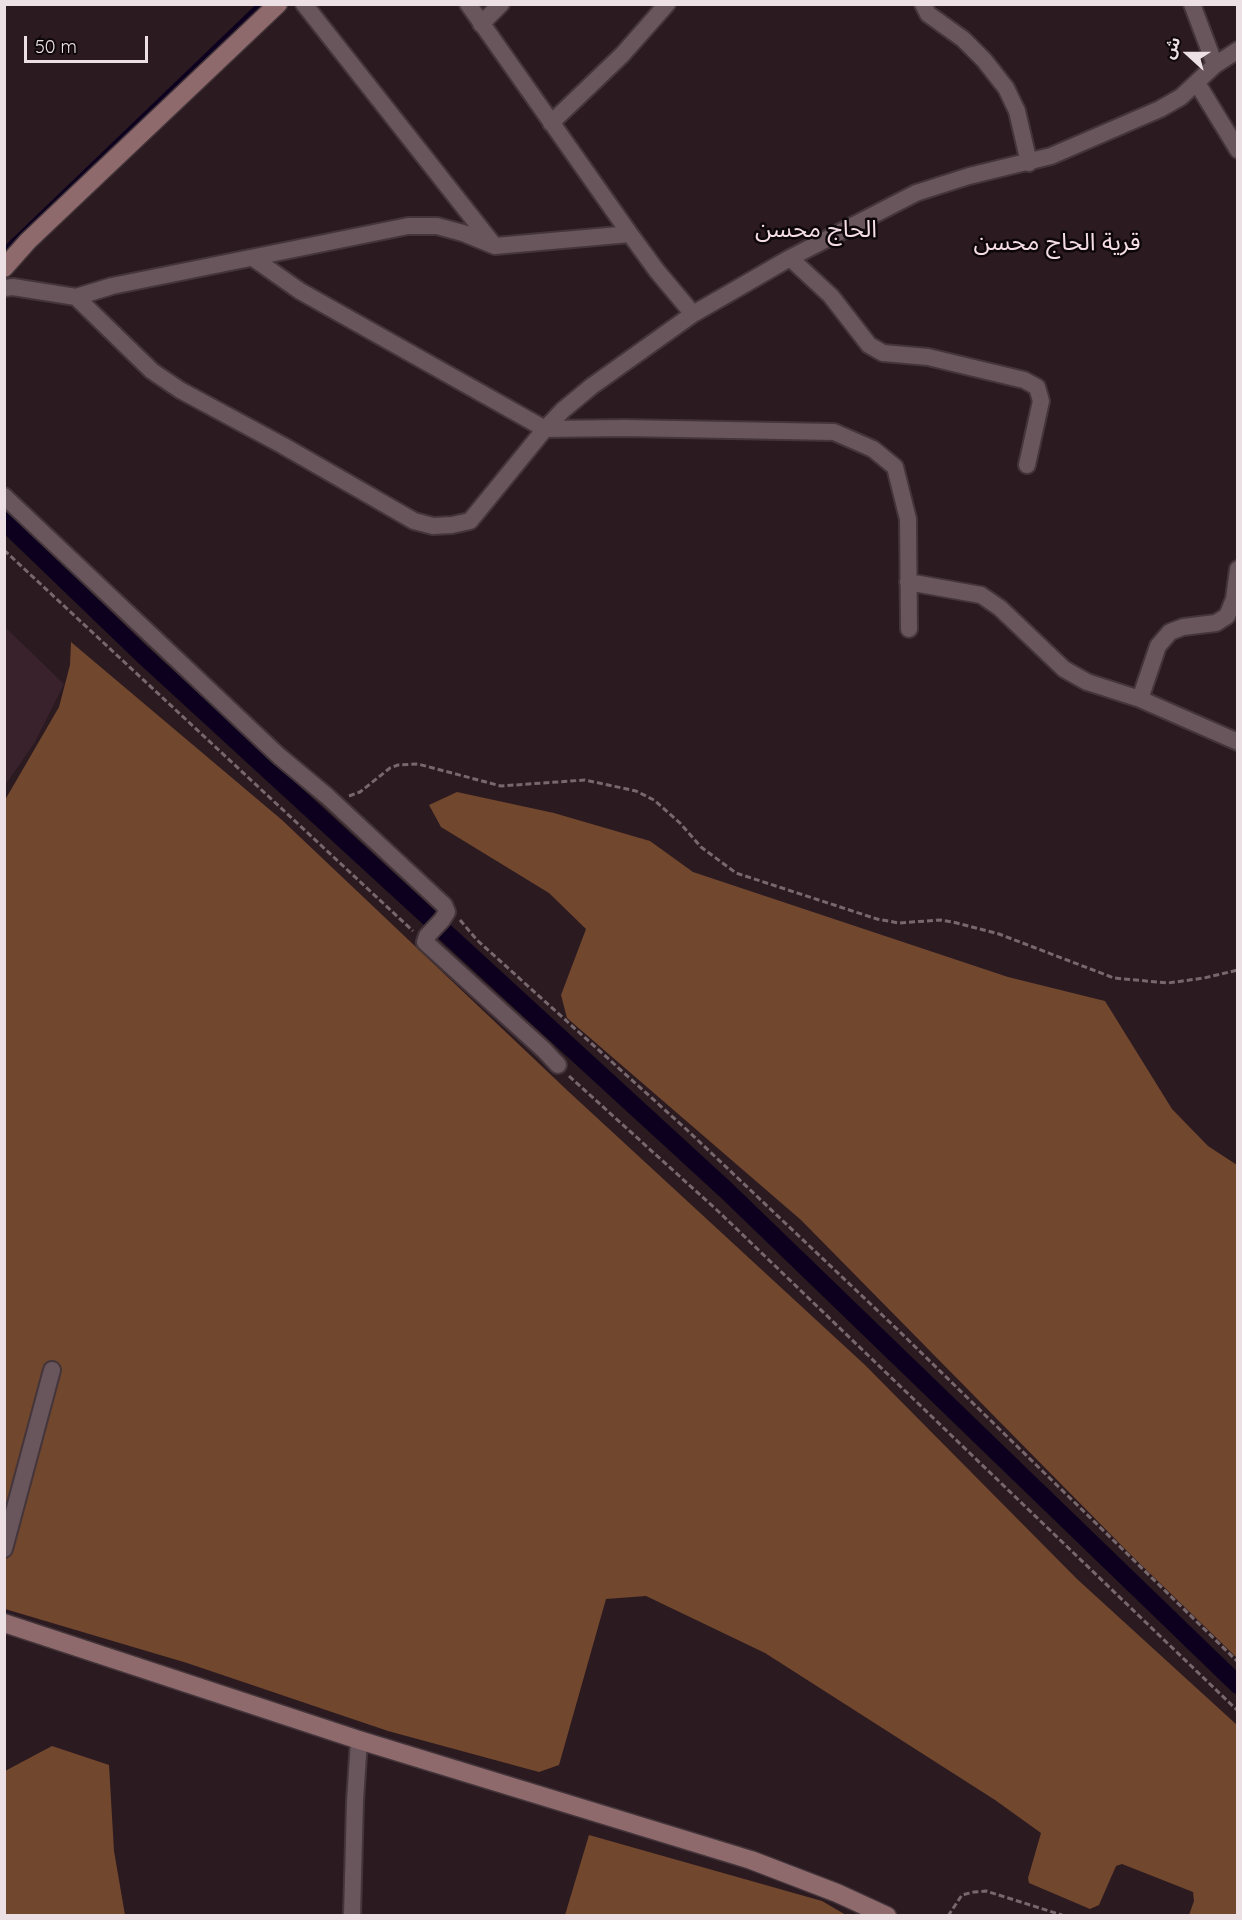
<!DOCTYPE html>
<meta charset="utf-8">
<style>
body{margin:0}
#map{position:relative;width:1242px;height:1920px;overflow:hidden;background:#2b1a20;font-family:Quicksand,"Noto Sans Arabic",sans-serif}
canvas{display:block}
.frame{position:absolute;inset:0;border:6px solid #ece0e4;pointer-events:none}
.north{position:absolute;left:1158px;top:24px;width:60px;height:60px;-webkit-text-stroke:4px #0e070a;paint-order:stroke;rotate:291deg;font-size:16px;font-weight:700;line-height:24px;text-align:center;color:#ece0e4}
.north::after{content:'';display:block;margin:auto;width:21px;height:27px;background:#ece0e4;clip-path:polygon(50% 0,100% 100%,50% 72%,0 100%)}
.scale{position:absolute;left:24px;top:36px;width:124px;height:27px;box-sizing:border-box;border:3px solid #ece0e4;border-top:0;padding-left:8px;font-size:18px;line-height:21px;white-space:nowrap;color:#ece0e4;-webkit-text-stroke:4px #0e070a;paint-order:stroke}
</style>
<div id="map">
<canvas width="1242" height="1920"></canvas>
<div class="frame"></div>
<div class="north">ش</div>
<div class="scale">50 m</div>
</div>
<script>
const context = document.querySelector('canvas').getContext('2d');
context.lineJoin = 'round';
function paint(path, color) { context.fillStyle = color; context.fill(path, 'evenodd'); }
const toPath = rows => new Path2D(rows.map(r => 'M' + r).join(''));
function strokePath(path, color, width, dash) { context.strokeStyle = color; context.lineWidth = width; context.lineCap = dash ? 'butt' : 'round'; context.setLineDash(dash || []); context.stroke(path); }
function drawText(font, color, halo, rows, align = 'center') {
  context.font = font + ' Quicksand,"Noto Sans Arabic",sans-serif'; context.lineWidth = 5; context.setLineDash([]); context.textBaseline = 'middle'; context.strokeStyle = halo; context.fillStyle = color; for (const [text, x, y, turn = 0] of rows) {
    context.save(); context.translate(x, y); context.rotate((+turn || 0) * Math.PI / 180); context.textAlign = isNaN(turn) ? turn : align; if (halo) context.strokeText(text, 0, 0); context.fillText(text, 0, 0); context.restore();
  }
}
const built = toPath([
 [5,627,64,684,35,742,5,785]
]);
const forest = toPath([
 [71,642,282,820,569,1092,865,1365,1077,1579,1237,1725,1237,1915,1189,1915,1194,1901,1193,1892,1122,1864,1116,1866,1099,1905,1090,1909,1029,1883,1028,1878,1041,1833,995,1800,765,1653,646,1596,606,1599,559,1765,539,1772,388,1731,187,1663,5,1609,5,800,59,707,70,665],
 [457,792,554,813,650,841,693,872,1008,977,1105,1001,1172,1109,1208,1146,1237,1165,1237,1658,1127,1551,801,1220,567,1018,561,995,586,929,549,893,441,827,429,805],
 [52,1746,109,1765,114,1851,125,1915,5,1915,5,1771],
 [589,1835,822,1901,846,1915,565,1915]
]);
const stream = toPath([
 [4,250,260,4]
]);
const canal = toPath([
 [4,521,142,654,727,1191,1238,1685]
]);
const path = toPath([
 [4,550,413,931],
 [349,796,360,792,390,768,398,765,418,764,501,786,585,780,636,791,654,800,680,823,701,847,736,873,877,919,899,923,940,920,953,922,999,934,1114,978,1168,983,1204,978,1238,970],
 [460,920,477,940,686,1129,898,1330,1238,1662],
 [569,1076,719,1212,1238,1711],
 [948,1916,962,1895,974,1892,986,1891,1065,1916]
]);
const street = toPath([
 [304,4,493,244],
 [468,4,630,234,657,271,693,314],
 [923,4,928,14,963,39,984,60,1006,88,1017,111,1029,163],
 [1192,4,1215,65],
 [481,24,501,4],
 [1197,83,1238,150],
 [551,123,622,55,667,4],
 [253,258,300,291,545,429,624,428,834,432,873,449,895,467,908,519,909,629],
 [790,258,831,296,869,345,883,353,928,357,1024,380,1037,387,1041,401,1027,465],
 [4,288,13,287,76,297,112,286,408,226,437,226,463,233,495,246,630,234],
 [76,297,152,371,180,390,282,445,414,521,433,526,452,525,470,521,545,429,563,410,592,386,693,314,790,258,916,193,969,176,1051,156,1160,109,1181,97,1215,65,1238,50],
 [4,496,279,756,327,796,444,905,447,912,442,920,427,936,425,942,544,1050,558,1065],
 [908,582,981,595,1000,608,1064,669,1087,682,1140,699,1238,742],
 [1140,699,1158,646,1170,632,1183,627,1216,623,1227,616,1234,599,1238,569],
 [4,1549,52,1370],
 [352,1916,355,1801,359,1740]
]);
const secondary = toPath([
 [4,268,28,241,278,4],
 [4,1623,359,1740,751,1860,837,1893,887,1916]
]);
const quarterNames = [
 ["الحاج محسن",816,230],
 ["قرية الحاج محسن",1057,243]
];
paint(built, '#39222b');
paint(forest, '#71472e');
strokePath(stream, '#0c001e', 5);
strokePath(canal, '#0c001e', 18);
strokePath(street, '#43353a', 20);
strokePath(secondary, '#43353a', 21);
strokePath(path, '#77686d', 3, [6, 3]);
strokePath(street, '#69555c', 16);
strokePath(secondary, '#8f6a6d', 18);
drawText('24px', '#f5dde5', '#0e070a', quarterNames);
</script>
